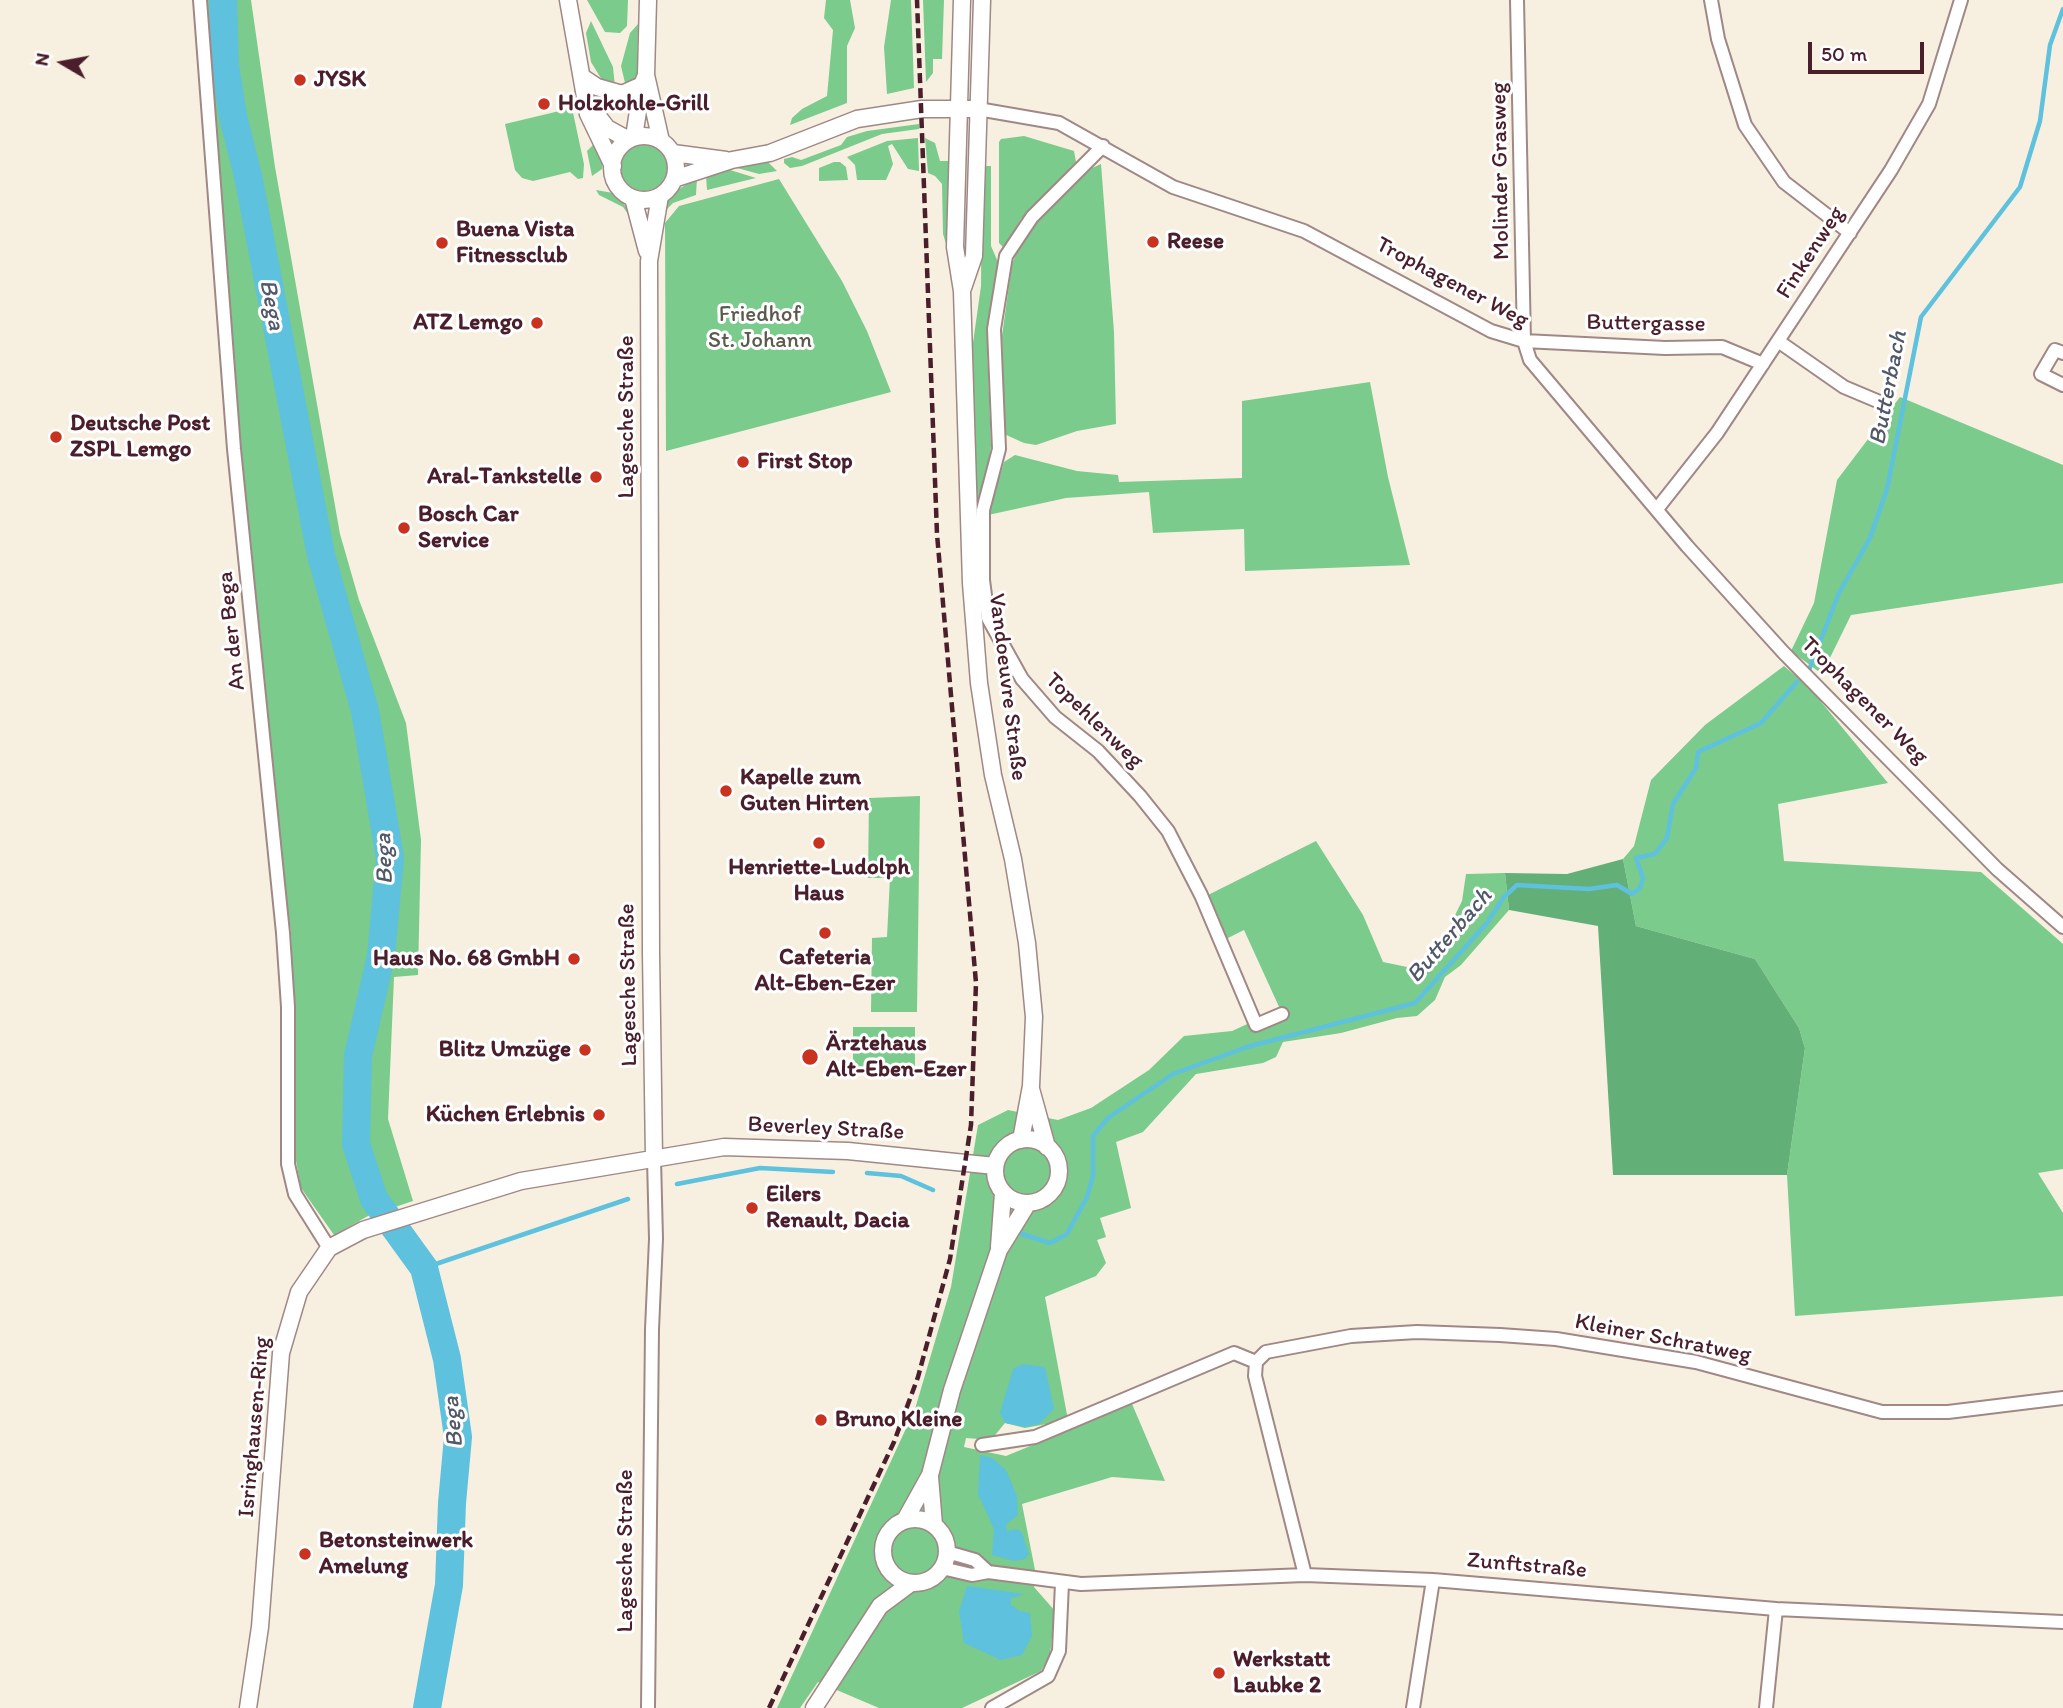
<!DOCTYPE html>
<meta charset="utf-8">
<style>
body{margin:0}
#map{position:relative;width:2063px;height:1708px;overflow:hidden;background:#f7f0e0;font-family:Itim,sans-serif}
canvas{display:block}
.north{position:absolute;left:28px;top:28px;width:70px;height:70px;-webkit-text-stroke:5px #fff;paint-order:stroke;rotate:280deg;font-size:19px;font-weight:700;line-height:28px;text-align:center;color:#4a1f2b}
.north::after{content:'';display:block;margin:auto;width:24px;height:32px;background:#4a1f2b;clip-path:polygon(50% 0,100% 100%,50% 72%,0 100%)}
.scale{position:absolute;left:1808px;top:42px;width:116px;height:32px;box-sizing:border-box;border:4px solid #4a1f2b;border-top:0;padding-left:9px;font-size:21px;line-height:24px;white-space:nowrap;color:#4a1f2b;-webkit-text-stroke:5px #fff;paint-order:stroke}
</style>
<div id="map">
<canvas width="2063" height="1708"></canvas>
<div class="north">N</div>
<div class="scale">50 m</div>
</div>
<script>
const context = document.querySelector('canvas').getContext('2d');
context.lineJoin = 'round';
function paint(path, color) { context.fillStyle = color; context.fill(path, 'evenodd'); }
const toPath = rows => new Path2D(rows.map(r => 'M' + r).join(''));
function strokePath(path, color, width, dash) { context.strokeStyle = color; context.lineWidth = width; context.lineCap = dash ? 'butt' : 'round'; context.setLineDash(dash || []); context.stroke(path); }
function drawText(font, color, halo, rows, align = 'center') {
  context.font = font + ' Itim,sans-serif'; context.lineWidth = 6; context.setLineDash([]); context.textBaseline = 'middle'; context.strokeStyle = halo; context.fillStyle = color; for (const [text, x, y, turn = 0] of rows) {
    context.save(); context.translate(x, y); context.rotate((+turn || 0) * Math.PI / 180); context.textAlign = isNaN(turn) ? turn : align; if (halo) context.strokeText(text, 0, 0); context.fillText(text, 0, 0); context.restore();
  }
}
const green = toPath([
 [205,0,251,0,275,167,340,534,359,600,406,723,421,840,418,975,394,977,388,1119,413,1201,368,1216,334,1235,301,1188,296,1161,291,933,282,868,244,482],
 [587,0,628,0,627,26,620,33,605,32],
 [826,0,850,0,855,28,847,46,847,103,790,125,792,118,802,109,827,96,833,30,824,18],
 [891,0,911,0,914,88,887,94,884,47],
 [923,0,944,0,942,59,933,59,933,73,926,82],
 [591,21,613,67,615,87,602,80,591,62,586,33],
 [638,24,637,77,626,87,621,66,630,33],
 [572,108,584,164,583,178,578,179,570,172,533,181,522,178,515,170,505,124],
 [919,124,919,129,882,134,802,166,790,168,784,163,784,159,792,157,801,160,841,145,847,137,867,131],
 [1024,136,1074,151,1076,162,1021,219,1004,248,999,243,999,142,1001,139],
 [918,138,919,171,908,169,892,144,888,146,893,164,886,180,857,180,855,165,847,157,887,141],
 [925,138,935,143,940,161,949,161,950,257,943,234,942,184,935,176,928,173],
 [595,143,603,162,602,169,592,176,587,151],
 '621 168a23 23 0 1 1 46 0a23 23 0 1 1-46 0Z',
 [768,162,777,171,759,174,737,168],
 [834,162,840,162,846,167,848,180,819,181,819,168],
 [1101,164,1114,332,1116,424,1077,431,1036,445,1024,443,1004,434,1002,336,1012,264,1019,247,1039,218,1092,168],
 [982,166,991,166,991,246,998,262,987,345,991,446,988,475,978,522,974,522,970,364,981,286],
 [730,170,756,178,707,190,706,176],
 [697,178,696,195,673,203,664,212,664,205,679,189],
 [779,179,842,281,867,331,891,392,666,451,665,223,679,206],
 [596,190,613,193,632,213,631,218,623,207,599,195],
 [1370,382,1388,477,1410,565,1245,571,1244,529,1153,533,1149,492,1066,498,988,515,1004,462,1015,455,1077,471,1118,475,1119,482,1242,478,1242,401],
 [1900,397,2063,465,2063,583,1851,615,1822,674,1791,651,1814,603,1837,480],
 [1784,666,1808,686,1888,783,1778,804,1784,861,1981,872,2063,944,2063,1169,2038,1173,2063,1213,2063,1296,1795,1316,1787,1175,1805,1048,1799,1028,1755,959,1636,926,1623,859,1634,846,1651,780,1705,725],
 [920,796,917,1012,871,1012,872,938,887,937,890,878,868,878,869,798],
 [1316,841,1363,915,1383,962,1412,968,1433,960,1462,901,1466,874,1505,873,1509,910,1461,965,1445,977,1435,1000,1417,1016,1397,1018,1341,1033,1283,1042,1276,1057,1263,1063,1196,1074,1143,1132,1116,1142,1131,1208,1100,1218,1106,1237,1097,1240,1106,1263,1096,1276,1045,1297,1068,1420,1025,1428,1005,1423,991,1440,966,1438,964,1447,1006,1456,1132,1404,1165,1481,1112,1477,1022,1504,1035,1570,1034,1587,1055,1611,1050,1655,1041,1671,962,1708,879,1708,818,1682,800,1708,777,1708,915,1409,951,1287,978,1125,1008,1110,1058,1120,1091,1108,1149,1070,1184,1036,1232,1031,1280,1009,1244,930,1226,939,1208,895],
 [853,1027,915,1027,915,1067,853,1067]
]);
const forest = toPath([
 [1623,859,1636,926,1755,959,1799,1028,1805,1048,1787,1175,1613,1175,1598,926,1509,910,1505,873,1567,874]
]);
const water = toPath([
 [1023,1364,1045,1367,1054,1409,1039,1424,1025,1427,1005,1423,1000,1413,1013,1369],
 [980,1455,992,1458,1006,1470,1017,1496,1018,1515,1006,1525,1007,1531,1018,1529,1022,1533,1029,1554,1025,1559,1014,1561,992,1555,994,1529,978,1494],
 [967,1586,1025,1594,1011,1598,1011,1605,1020,1611,1030,1613,1032,1636,1022,1655,1001,1660,964,1643,959,1611]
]);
const stream = toPath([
 [1809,670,1839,593,1870,538,1887,489,1921,317,2020,187,2040,121,2050,45,2063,9],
 [867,1173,901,1176,933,1190],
 [677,1184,760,1168,833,1172],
 [1022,1234,1050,1243,1067,1234,1087,1197,1093,1176,1093,1136,1108,1118,1173,1074,1247,1047,1415,1003,1487,923,1504,897,1517,885,1589,889,1617,885,1632,894,1640,888,1643,878,1636,858,1655,854,1667,838,1673,804,1696,768,1698,752,1761,723,1797,682],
 [424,1268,628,1199]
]);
const river = toPath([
 [223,0,225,65,233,116,248,176,321,555,365,711,390,858,381,956,358,1056,356,1144,374,1199,424,1268,447,1359,458,1437,452,1503,449,1585,427,1708]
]);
const minor = toPath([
 [200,0,234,449,283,933,288,1007,288,1164,295,1194,329,1248],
 [1517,0,1524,341,1530,360,1687,546,1783,652,1997,869,2063,927],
 [1711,0,1718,39,1745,125,1784,182,1850,233],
 [978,109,1059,123,1173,187,1304,231,1491,331,1524,341,1665,348,1722,347,1763,364],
 [1103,146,1032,217,1006,256,994,329,999,449,983,510,983,580,988,618,1022,679,1055,717,1098,751,1140,796,1168,831,1201,895,1256,1025,1282,1014],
 [1778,341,1844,387,1882,403],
 [2063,353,2055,350,2041,374,2063,385],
 [1657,509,1717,433,1891,170,1929,104,1961,0],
 [982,1445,1035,1437,1234,1353,1256,1362],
 [947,1552,975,1560,988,1572],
 [942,1568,972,1575,988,1572,1081,1584,1305,1575,1433,1580,1776,1609,2063,1622],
 [1305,1575,1255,1376,1256,1362,1266,1352,1351,1336,1417,1332,1500,1335,1556,1339,1696,1362,1882,1412,1948,1412,2063,1398],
 [648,1708,652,1329,656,1239,654,1159],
 [992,1708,1048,1676,1059,1651,1062,1583],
 [1413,1708,1433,1580],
 [1766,1708,1776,1609]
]);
const tertiary = toPath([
 [568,0,588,114,613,166],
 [648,0,646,75,661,141],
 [962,0,955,247,962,291,971,583,979,683,993,775,1013,859,1027,943,1034,1017,1031,1086,1021,1140],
 [582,77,597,87,622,94,642,85,646,75],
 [590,106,607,128,629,140],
 '612 168a32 32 0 1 1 64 0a32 32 0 1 1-64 0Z',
 [634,137,642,85],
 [673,153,726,160],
 [674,179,732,160,770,153,857,119,922,109,978,109],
 [633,198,647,251],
 [963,288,974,256,982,0],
 [1031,1089,1047,1147],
 '995 1171a32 32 0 1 1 64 0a32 32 0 1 1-64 0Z',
 [654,1159,651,952,649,261,660,196],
 [999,1247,1003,1193],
 [930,1477,934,1525],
 '883 1551a32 32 0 1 1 64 0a32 32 0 1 1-64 0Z',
 [905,1520,930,1475,952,1390,999,1250,1028,1203],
 [248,1708,260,1627,281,1353,299,1292,329,1248,363,1230,521,1181,724,1147,848,1151,995,1166],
 [814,1708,880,1606,911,1583]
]);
const rail = toPath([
 [769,1708,894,1442,918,1377,950,1259,971,1125,976,983,937,534,917,0]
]);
const markers = [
 [300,80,7,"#c8321e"],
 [544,104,7,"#c8321e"],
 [1153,242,7,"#c8321e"],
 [442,243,7,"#c8321e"],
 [537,323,7,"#c8321e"],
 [56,437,7,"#c8321e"],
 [743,462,7,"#c8321e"],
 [596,477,7,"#c8321e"],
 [404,528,7,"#c8321e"],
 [726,791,7,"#c8321e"],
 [819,843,7,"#c8321e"],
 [825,933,7,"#c8321e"],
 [574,959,7,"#c8321e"],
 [585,1050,7,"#c8321e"],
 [810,1057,9,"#c8321e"],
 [599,1115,7,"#c8321e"],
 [752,1208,7,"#c8321e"],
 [821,1420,7,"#c8321e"],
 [305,1554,7,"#c8321e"],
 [1219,1673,7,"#c8321e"]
];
const poiNames = [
 ["JYSK",314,80],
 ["Holzkohle-Grill",558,104],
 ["Buena Vista",456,230],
 ["Fitnessclub",456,256],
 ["Reese",1167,242],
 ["ATZ Lemgo",523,323,"right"],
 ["Deutsche Post",70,424],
 ["ZSPL Lemgo",70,450],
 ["First Stop",757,462],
 ["Aral-Tankstelle",582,477,"right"],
 ["Bosch Car",418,515],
 ["Service",418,541],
 ["Kapelle zum",740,778],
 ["Guten Hirten",740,804],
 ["Henriette-Ludolph",819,868,"center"],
 ["Haus",819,894,"center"],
 ["Cafeteria",825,958,"center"],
 ["Alt-Eben-Ezer",825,984,"center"],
 ["Haus No. 68 GmbH",560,959,"right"],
 ["Ärztehaus",826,1044],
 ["Alt-Eben-Ezer",826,1070],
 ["Blitz Umzüge",571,1050,"right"],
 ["Küchen Erlebnis",585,1115,"right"],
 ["Eilers",766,1195],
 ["Renault, Dacia",766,1221],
 ["Bruno Kleine",835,1420],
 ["Betonsteinwerk",319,1541],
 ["Amelung",319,1567],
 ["Werkstatt",1233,1660],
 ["Laubke 2",1233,1686]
];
const streetNames = [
 ["Molinder Grasweg",1501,171,-91],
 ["Finkenweg",1811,253,-57],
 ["Trophagener Weg",1452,283,28],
 ["Buttergasse",1646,324,1],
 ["Lagesche Straße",627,417,-90],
 ["An der Bega",232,631,-96],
 ["Vandoeuvre Straße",1007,687,83],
 ["Trophagener Weg",1864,701,45],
 ["Topehlenweg",1094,721,44],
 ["Lagesche Straße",629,985,-91],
 ["Beverley Straße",826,1129,3],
 ["Kleiner Schratweg",1663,1339,11],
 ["Isringhausen-Ring",255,1427,-85],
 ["Lagesche Straße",626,1551,-90],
 ["Zunftstraße",1527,1566,5]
];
const parkNames = [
 ["Friedhof",760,315],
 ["St. Johann",760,341]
];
const waterNames = [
 ["Bega",271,305,79],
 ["Butterbach",1889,388,-79],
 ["Bega",385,859,-92],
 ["Butterbach",1450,936,-49],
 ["Bega",454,1422,-95]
];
paint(green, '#7acb8c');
paint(forest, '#63af78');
paint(water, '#5ec1dd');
strokePath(stream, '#5ec1dd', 4.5);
strokePath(river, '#5ec1dd', 28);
strokePath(minor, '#a08886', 16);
strokePath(tertiary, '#a08886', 19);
strokePath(minor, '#fff', 12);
strokePath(tertiary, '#fff', 16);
strokePath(rail, '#4a1f2b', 4.5, [10, 5]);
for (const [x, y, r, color] of markers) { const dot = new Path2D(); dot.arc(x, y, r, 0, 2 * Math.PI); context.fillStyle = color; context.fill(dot); strokePath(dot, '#fff', 2.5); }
drawText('bold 23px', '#4a1f2b', '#fff', poiNames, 'left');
drawText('23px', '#4a1f2b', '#fff', streetNames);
drawText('23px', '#5b5b4d', '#fff', parkNames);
drawText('italic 24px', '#515869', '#fff', waterNames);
</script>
